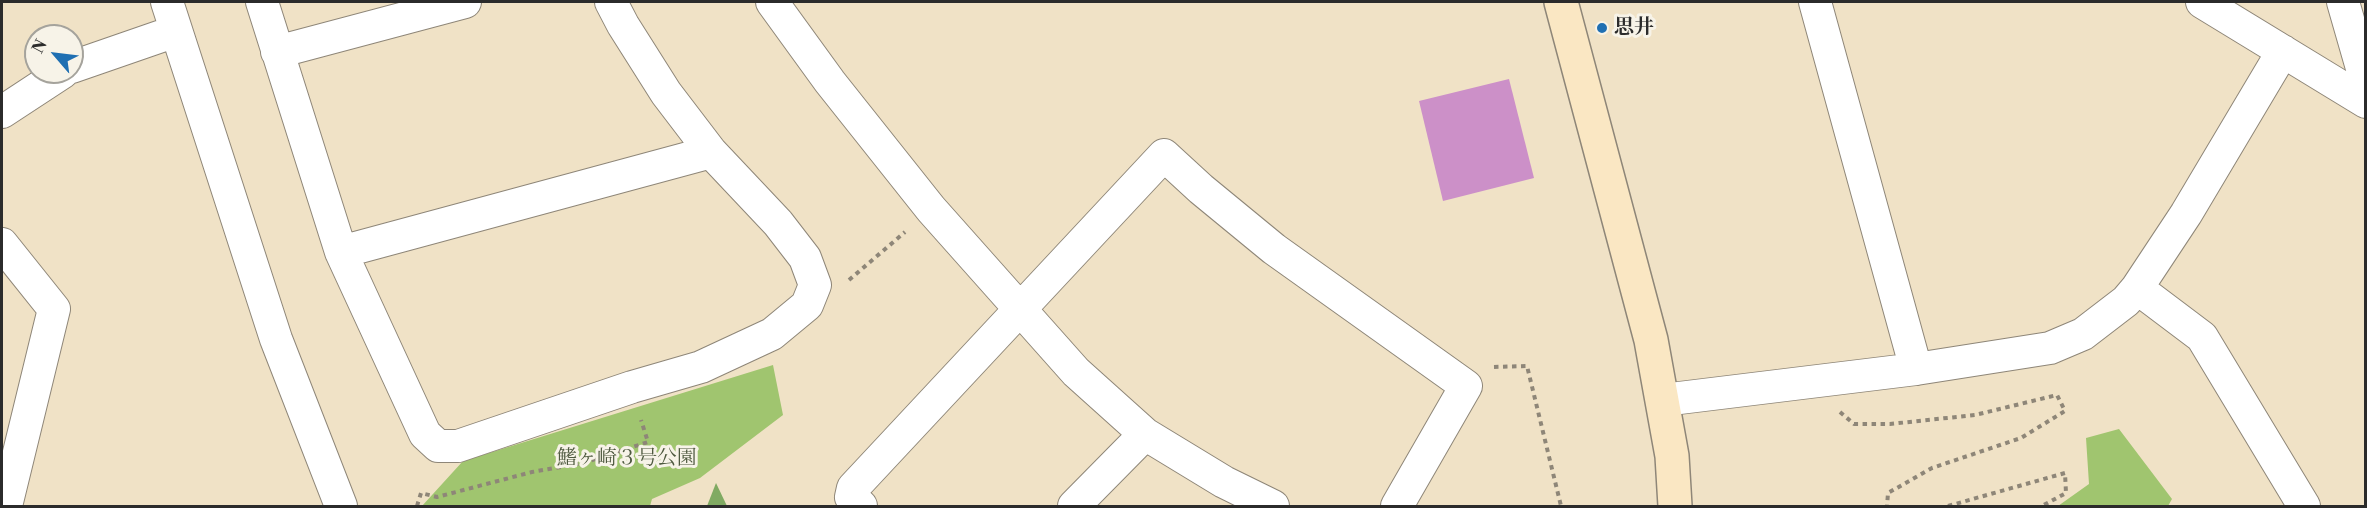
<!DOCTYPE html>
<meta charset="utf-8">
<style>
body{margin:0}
#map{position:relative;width:2367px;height:508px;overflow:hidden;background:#f0e2c6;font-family:"Libre Bodoni",serif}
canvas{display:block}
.frame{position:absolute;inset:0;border:3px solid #2b2b2b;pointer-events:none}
.north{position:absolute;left:24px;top:24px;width:60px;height:60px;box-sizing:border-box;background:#f7f3e8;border:2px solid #a5a39c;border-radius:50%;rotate:298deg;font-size:16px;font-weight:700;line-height:24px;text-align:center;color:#2b2b2b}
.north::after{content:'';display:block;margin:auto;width:21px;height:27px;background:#1f6fb2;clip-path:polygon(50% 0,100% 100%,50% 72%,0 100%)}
</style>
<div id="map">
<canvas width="2367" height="508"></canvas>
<div class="frame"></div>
<div class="north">N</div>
</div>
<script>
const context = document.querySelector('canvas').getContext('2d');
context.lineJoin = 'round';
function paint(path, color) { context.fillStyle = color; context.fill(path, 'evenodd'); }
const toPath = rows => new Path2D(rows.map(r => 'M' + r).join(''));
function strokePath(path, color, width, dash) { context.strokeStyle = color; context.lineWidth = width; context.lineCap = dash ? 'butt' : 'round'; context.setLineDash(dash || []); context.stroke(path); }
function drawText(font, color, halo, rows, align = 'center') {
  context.font = font + ' "Libre Bodoni","Noto Serif JP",serif'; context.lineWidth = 6; context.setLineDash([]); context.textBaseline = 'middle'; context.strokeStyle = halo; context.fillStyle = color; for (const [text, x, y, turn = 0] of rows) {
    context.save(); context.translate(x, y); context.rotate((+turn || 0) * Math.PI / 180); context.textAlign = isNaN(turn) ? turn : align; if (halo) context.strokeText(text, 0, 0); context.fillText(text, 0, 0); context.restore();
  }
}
const green = toPath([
 [773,365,783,415,700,478,652,499,650,506,422,506,463,461],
 [2119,429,2172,499,2168,506,2058,506,2089,484,2086,438]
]);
const forest = toPath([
 [716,483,727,506,707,506]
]);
const building = toPath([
 [1509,79,1534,178,1443,201,1419,101]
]);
const path = toPath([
 [849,280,905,232],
 [1494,367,1527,366,1561,506],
 [1840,412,1854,424,1890,424,1975,415,2057,395,2065,411,2021,438,1932,468,1888,493,1887,506],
 [417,506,421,493,437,497,532,472,583,463,648,442,641,420],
 [1948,506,2065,473,2066,493,2042,506]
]);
const street = toPath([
 [167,2,276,339,341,506],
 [262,2,341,252,425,434,438,446,458,446,632,387,701,367,772,334,807,305,815,285,805,258,778,223,711,152,666,93,623,25,611,2],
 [772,2,830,82,931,209,1076,372,1145,434,1224,482,1273,506],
 [1815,2,1916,369],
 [2202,2,2366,102],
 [2343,2,2366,82],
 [2283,51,2186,214,2137,288,2202,337,2304,506],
 [277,52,465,2],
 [72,67,176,31],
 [2,112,63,72],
 [2,244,54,309,6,506],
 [341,252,711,152],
 [1663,400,1916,369,2050,348,2083,334,2126,301,2137,288],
 [861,506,851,497,853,488,1164,155,1201,189,1274,249,1466,386,1397,506],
 [1074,506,1145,434]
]);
const secondary = toPath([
 [1561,2,1651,340,1672,456,1675,506]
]);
const markers = [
 [1602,28,6,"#1f6fb2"]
];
const poiNames = [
 ["思井",1614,28]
];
const parkNames = [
 ["鰭ヶ崎３号公園",627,459]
];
paint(green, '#a0c56f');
paint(forest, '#80aa62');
paint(building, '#cc90c8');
strokePath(street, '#8e8678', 34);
strokePath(secondary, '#8e8678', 36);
strokePath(path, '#8e8678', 4, [4.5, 4.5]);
strokePath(street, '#fff', 32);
strokePath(secondary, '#fae7c3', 33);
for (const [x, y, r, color] of markers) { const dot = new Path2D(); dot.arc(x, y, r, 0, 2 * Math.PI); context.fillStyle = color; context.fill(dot); strokePath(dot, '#f7f3e8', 2); }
drawText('bold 20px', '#2b2b2b', '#f7f3e8', poiNames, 'left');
drawText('20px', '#4e593f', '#f7f3e8', parkNames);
</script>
